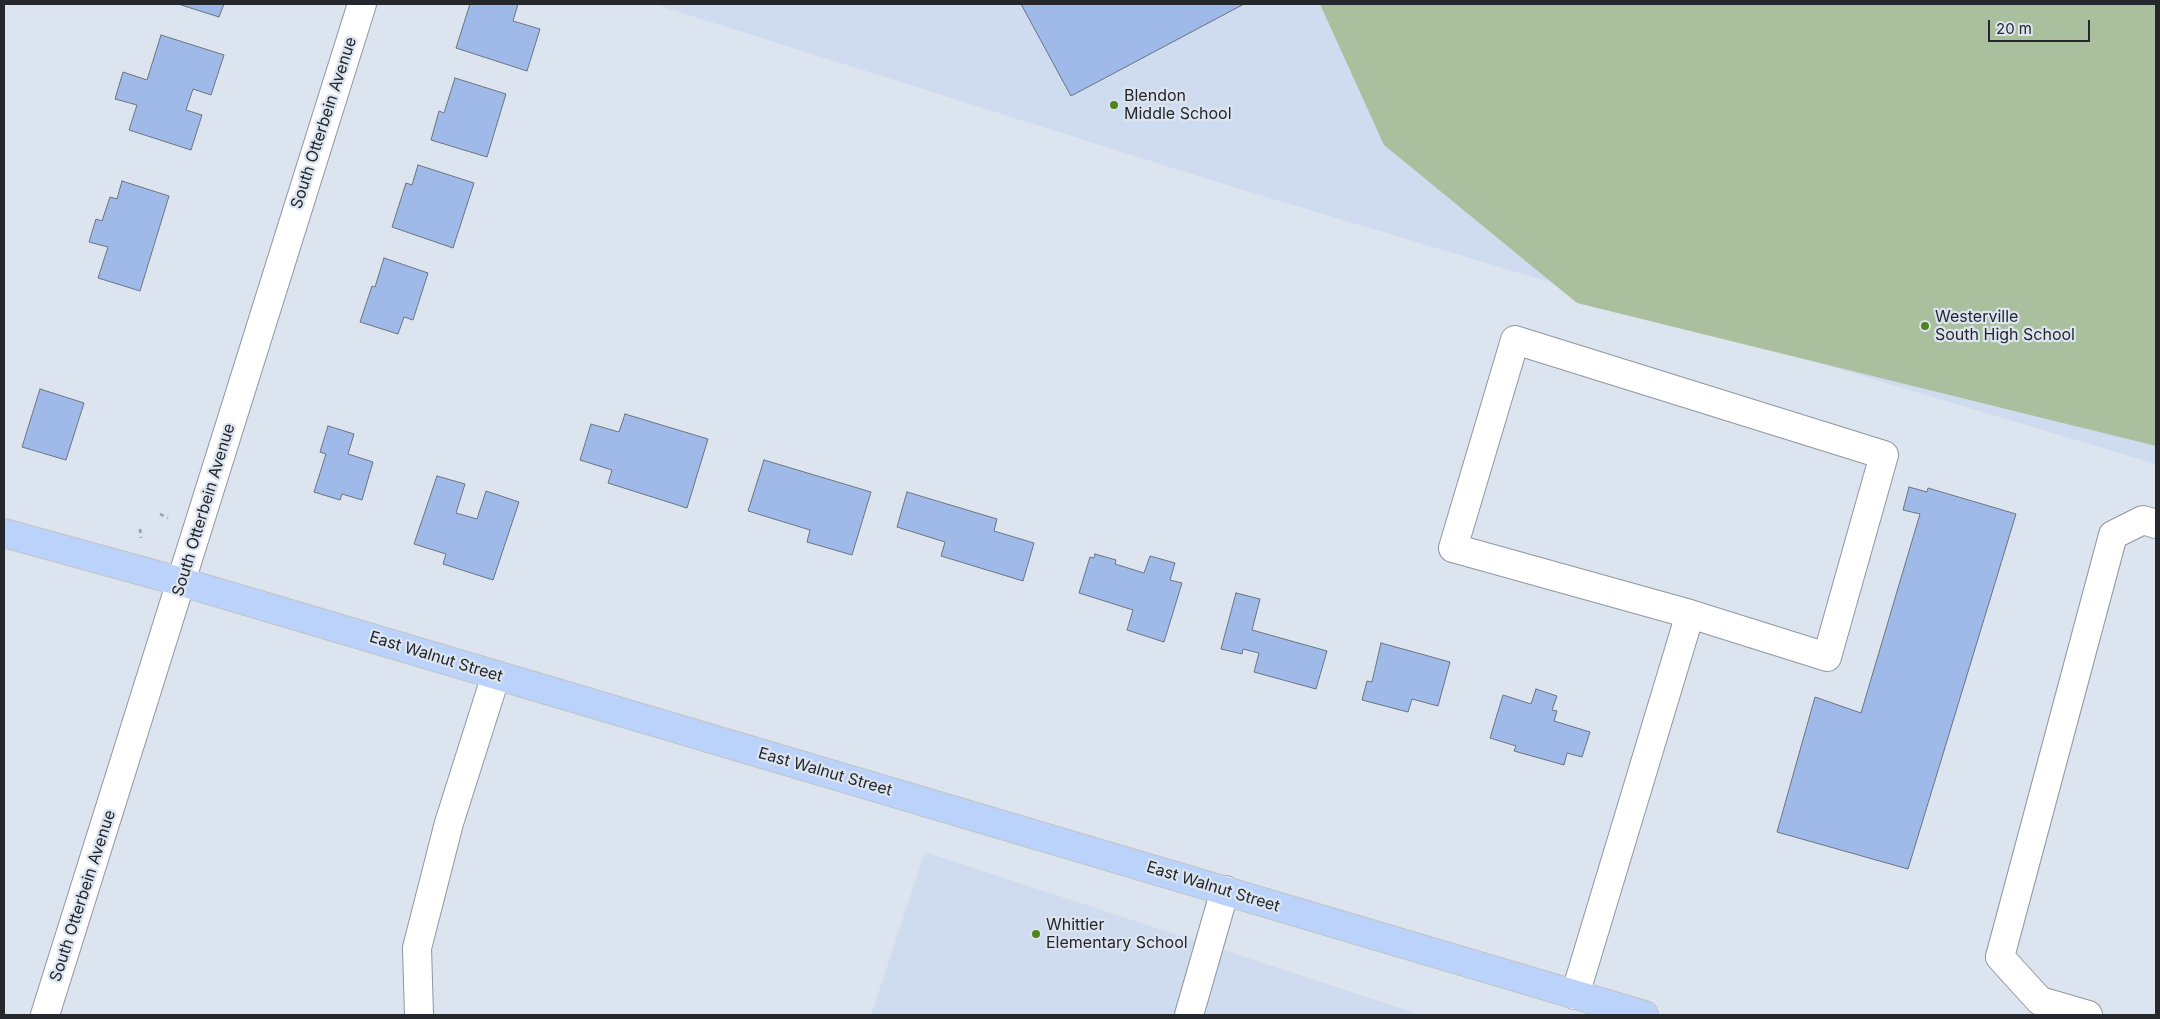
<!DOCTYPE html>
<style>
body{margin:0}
#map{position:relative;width:2160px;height:1019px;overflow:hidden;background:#dce4f0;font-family:Inter,sans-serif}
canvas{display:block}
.frame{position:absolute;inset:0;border:5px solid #24272c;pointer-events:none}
.scale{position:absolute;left:1988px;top:20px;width:102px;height:22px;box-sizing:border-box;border:2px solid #24272c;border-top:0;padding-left:6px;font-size:15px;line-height:18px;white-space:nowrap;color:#24272c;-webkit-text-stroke:4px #dce4f0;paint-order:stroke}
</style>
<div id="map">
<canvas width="2160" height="1019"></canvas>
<div class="frame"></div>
<div class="scale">20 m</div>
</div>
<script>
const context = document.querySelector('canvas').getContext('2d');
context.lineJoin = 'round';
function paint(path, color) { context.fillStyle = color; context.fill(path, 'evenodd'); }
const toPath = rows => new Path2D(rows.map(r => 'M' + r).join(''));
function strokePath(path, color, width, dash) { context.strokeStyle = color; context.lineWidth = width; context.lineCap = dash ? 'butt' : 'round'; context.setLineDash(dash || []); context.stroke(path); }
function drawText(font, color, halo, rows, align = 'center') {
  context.font = font + ' Inter,sans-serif'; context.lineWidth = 4.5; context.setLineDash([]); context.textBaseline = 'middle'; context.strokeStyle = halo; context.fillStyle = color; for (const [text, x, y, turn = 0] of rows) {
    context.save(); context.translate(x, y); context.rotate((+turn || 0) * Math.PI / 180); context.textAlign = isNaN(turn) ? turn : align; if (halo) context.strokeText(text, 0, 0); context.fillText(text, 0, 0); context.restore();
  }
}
const built = toPath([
 [654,4,2156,4,2156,464,1233,187],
 [925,852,1421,1015,871,1015]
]);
const green = toPath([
 [1320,4,2156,4,2156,446,1577,303,1384,145]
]);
const building = toPath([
 [178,4,224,4,219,17,178,4],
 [470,4,518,4,513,21,540,29,527,71,456,48,470,4],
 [1021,4,1244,4,1071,96,1021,4],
 [161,35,224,55,211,95,193,89,186,110,202,115,191,150,129,130,137,105,115,99,123,72,147,80,161,35],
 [455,78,506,94,487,157,431,140,439,111,444,113,455,78],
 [418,165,474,183,453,248,392,227,406,183,412,185,418,165],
 [122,181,169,196,140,291,98,278,108,247,89,242,96,219,102,221,110,197,117,199,122,181],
 [384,258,428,273,413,320,404,317,398,334,360,322,372,286,375,287,384,258],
 [40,389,84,403,66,460,22,447,40,389],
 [625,414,708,439,687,508,608,483,612,470,580,460,591,424,619,432,625,414],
 [328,426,354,434,348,454,373,462,362,500,342,494,340,500,314,492,326,454,320,452,328,426],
 [764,460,871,492,852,555,807,542,810,530,748,511,764,460],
 [437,476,465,484,456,513,477,519,486,491,519,502,493,580,443,564,446,554,414,544,437,476],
 [1909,487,1927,492,1928,488,2016,514,1908,869,1777,832,1815,697,1861,713,1920,514,1903,510,1909,487],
 [907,492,997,519,994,531,1034,543,1023,581,941,556,945,542,897,527,907,492],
 [1095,554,1116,560,1115,564,1144,573,1150,556,1175,563,1170,580,1182,583,1164,642,1127,630,1133,610,1079,593,1090,557,1094,558,1095,554],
 [1236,593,1260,599,1252,630,1327,651,1316,689,1254,672,1259,653,1243,649,1242,654,1221,649,1236,593],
 [1381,643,1450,662,1438,706,1412,699,1408,712,1362,700,1367,681,1372,682,1381,643],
 [1536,689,1557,696,1552,710,1557,711,1554,721,1590,732,1582,757,1567,753,1564,765,1514,751,1516,746,1490,738,1503,695,1531,704,1536,689]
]);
const path = toPath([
 [160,514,168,518],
 [140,529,141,538]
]);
const minor = toPath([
 [1575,995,1690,614,1827,657,1884,455,1515,340,1453,548,1690,614],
 [45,1015,362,4],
 [419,1015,417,948,449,823,496,675],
 [1189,1015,1225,890],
 [2088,1015,2040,1001,2000,957,2113,535,2143,520,2156,524]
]);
const major = toPath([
 [4,533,182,582,1644,1015]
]);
const markers = [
 [1114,105,5,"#4f851e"],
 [1925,326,5,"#4f851e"],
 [1036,934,5,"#4f851e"]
];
const poiNames = [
 ["Blendon",1124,96],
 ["Middle School",1124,114],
 ["Westerville",1935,317],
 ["South High School",1935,335],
 ["Whittier",1046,925],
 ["Elementary School",1046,943]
];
const streetNames = [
 ["South Otterbein Avenue",324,123,-72],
 ["South Otterbein Avenue",204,510,-73],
 ["East Walnut Street",436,657,17],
 ["East Walnut Street",825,772,16],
 ["East Walnut Street",1213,887,17],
 ["South Otterbein Avenue",83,896,-72]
];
paint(built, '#cfdbee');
paint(green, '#aabf9d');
paint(building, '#9fbae8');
strokePath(building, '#6c737e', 1);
strokePath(minor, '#9096a2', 30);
strokePath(major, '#c2c3c4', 30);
strokePath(path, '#a0a6b0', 3, [4, 4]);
strokePath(minor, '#fff', 28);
strokePath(major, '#bbd3fb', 28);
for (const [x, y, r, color] of markers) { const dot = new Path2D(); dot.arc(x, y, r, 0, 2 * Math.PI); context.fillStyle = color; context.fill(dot); strokePath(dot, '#dce4f0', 2); }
drawText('16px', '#24272c', '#dce4f0', poiNames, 'left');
drawText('16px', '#24272c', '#dce4f0', streetNames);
</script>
